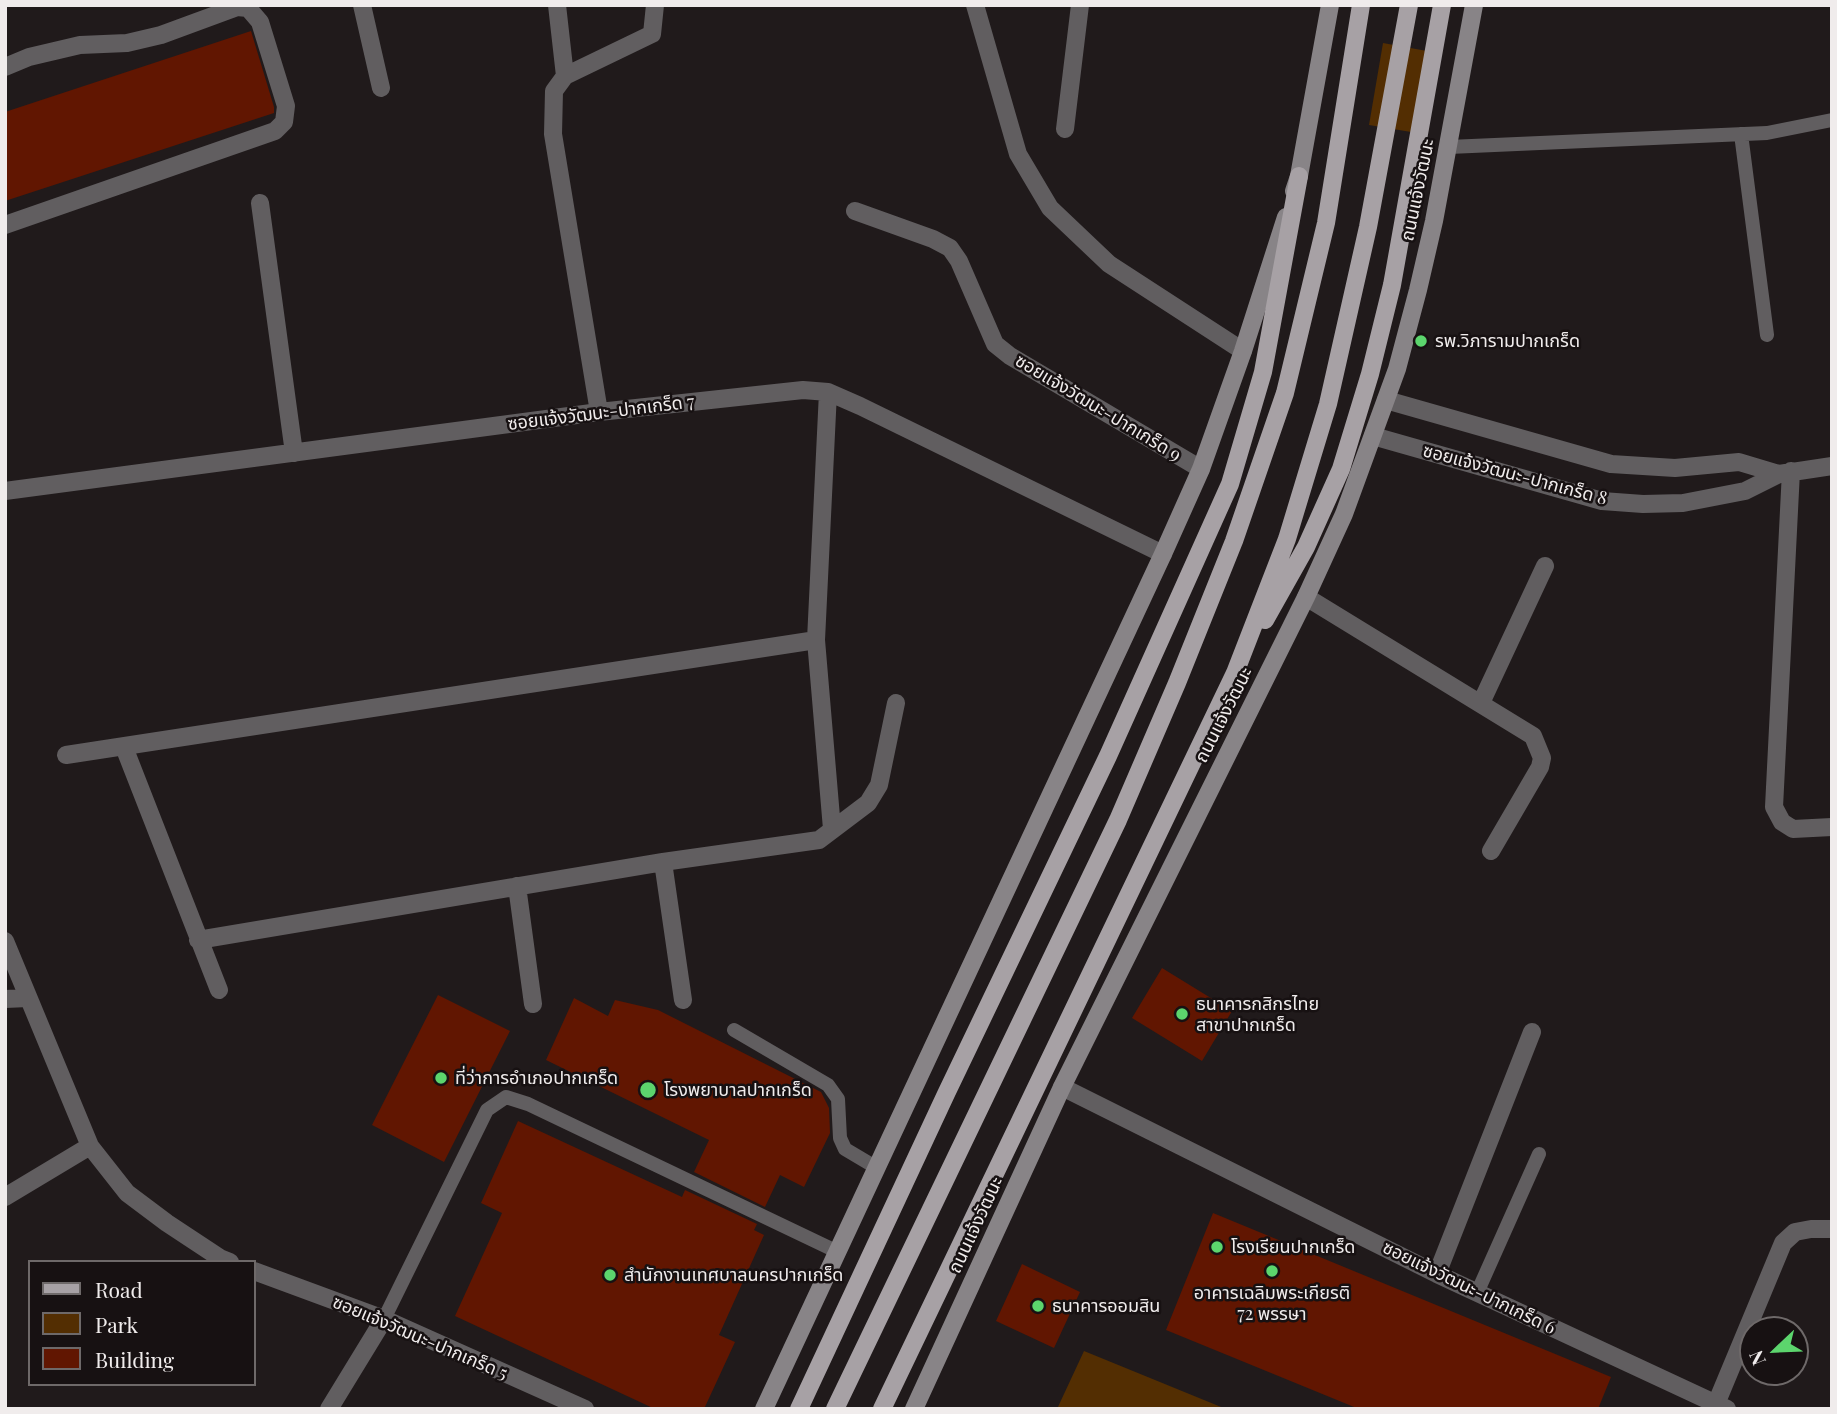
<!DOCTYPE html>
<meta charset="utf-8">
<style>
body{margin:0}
#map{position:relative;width:1837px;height:1414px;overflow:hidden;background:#201a1b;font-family:"Playfair Display",serif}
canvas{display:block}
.frame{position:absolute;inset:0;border:7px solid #f0ecec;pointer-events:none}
.legend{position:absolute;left:28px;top:1260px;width:228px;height:126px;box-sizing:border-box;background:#171112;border:2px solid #6e6969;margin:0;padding:9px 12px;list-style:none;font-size:21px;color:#f0ecec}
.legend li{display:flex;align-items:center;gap:14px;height:35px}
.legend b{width:35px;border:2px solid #6e6969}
.north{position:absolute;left:1739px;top:1316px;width:70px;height:70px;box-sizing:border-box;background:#171112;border:2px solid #6e6969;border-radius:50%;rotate:247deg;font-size:19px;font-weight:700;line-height:28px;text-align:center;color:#f0ecec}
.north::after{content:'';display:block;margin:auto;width:24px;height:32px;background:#5cd56d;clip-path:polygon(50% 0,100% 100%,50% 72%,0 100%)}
</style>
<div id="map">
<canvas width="1837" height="1414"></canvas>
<div class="frame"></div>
<ul class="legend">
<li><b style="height:9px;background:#a7a1a5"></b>Road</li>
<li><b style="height:19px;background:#532e02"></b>Park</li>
<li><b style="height:19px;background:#611601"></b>Building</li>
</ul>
<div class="north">N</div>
</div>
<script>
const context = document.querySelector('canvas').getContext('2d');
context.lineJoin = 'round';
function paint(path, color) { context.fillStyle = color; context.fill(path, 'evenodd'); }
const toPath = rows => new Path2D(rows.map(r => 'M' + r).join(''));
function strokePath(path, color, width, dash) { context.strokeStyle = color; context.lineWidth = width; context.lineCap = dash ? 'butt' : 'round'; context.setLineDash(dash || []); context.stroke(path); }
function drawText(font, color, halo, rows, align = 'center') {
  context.font = font + ' "Playfair Display","Noto Sans Thai",serif'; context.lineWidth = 5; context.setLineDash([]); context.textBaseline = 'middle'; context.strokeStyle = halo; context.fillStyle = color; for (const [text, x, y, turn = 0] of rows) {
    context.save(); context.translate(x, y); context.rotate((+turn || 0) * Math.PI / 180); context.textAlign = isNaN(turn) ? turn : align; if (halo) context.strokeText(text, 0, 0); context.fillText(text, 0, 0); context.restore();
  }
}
const green = toPath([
 [1383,43,1438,53,1423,134,1369,125],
 [1084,1351,1226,1409,1057,1409]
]);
const building = toPath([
 [251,31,274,107,274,113,5,201,5,112],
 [1162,968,1232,1011,1202,1061,1132,1018],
 [438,995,510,1031,444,1162,372,1125],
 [574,998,608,1016,615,1000,658,1010,821,1092,829,1108,830,1133,804,1187,780,1175,765,1207,694,1172,709,1140,546,1060],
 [518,1121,682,1197,685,1190,757,1224,754,1230,764,1235,719,1335,735,1342,704,1409,655,1409,455,1316,502,1213,481,1203],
 [1213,1213,1611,1377,1598,1409,1359,1409,1166,1330],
 [1022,1264,1080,1292,1054,1348,996,1321]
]);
const lane = toPath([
 [1741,134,1767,335],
 [1449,147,1767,133,1832,120],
 [734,1030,828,1085,838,1099,840,1138,845,1149,877,1168],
 [1477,1293,1539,1154],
 [384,1319,487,1110,506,1097,528,1104,838,1252]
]);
const street = toPath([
 [362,5,381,88],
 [557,5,565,76],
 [975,5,1018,154,1050,208,1109,264,1243,351],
 [5,67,29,57,80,45,127,43,161,35,237,7,248,8,260,22,286,106,284,122,275,131,5,225],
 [1065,129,1080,5],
 [260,203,294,453],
 [855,211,933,239,950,248,959,261,995,344,1010,356,1201,469],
 [828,392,816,640,832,829],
 [1386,400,1611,464,1675,468,1739,462,1779,474],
 [599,412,553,134,554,91,565,76,652,34,655,5],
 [1373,436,1602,501,1643,504,1683,503,1745,491,1779,474,1832,466],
 [1791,471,1774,807,1782,822,1793,829,1832,827],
 [5,491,599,412,803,390,828,392,860,406,1163,554],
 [1306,597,1533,736,1542,758,1540,767,1491,851],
 [1481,703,1545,566],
 [124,747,219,990],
 [66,755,816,640],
 [663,862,683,1000],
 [517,886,533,1004],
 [198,940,663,862,819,840,868,803,879,785,896,703],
 [5,941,90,1146,127,1193,167,1223,220,1258,230,1262],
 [5,999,28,998],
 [1062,1087,1437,1274,1727,1409],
 [5,1197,90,1146],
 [254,1271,384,1319,585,1409],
 [1437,1274,1532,1032],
 [1716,1404,1783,1243,1795,1232,1811,1229,1832,1229],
 [329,1409,384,1319]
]);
const secondary = toPath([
 [1294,191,1299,176,1330,5],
 [764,1409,1163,554,1201,469,1243,351,1286,217],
 [914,1409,1062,1087,1306,597,1344,514,1397,369,1418,290,1434,221,1474,5]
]);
const primary = toPath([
 [1265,620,1306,547,1341,469,1370,374,1392,285,1442,5],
 [799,1409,946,1094,1108,756,1230,484,1263,372,1299,176],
 [835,1409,1118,820,1177,683,1234,541,1285,393,1326,223,1361,5],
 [882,1409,1235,673,1287,539,1328,404,1368,227,1409,5]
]);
const markers = [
 [1421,341,7,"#5cd56d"],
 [1182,1014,7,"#5cd56d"],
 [441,1078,7,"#5cd56d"],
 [648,1090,9,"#5cd56d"],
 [1217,1247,7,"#5cd56d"],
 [1272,1271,7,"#5cd56d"],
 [610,1275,7,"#5cd56d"],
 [1038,1306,7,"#5cd56d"]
];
const streetNames = [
 ["ถนนแจ้งวัฒนะ",1418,190,-78],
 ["ซอยแจ้งวัฒนะ-ปากเกร็ด 9",1098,408,31],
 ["ซอยแจ้งวัฒนะ-ปากเกร็ด 7",601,413,-7],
 ["ซอยแจ้งวัฒนะ-ปากเกร็ด 8",1515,475,15],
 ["ถนนแจ้งวัฒนะ",1224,715,-63],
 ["ถนนแจ้งวัฒนะ",976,1225,-65],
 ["ซอยแจ้งวัฒนะ-ปากเกร็ด 6",1469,1288,26],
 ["ซอยแจ้งวัฒนะ-ปากเกร็ด 5",420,1338,23]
];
const poiNames = [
 ["รพ.วิภารามปากเกร็ด",1435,341],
 ["ธนาคารกสิกรไทย",1196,1004],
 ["สาขาปากเกร็ด",1196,1025],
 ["ที่ว่าการอำเภอปากเกร็ด",455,1078],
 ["โรงพยาบาลปากเกร็ด",664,1090],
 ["โรงเรียนปากเกร็ด",1231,1247],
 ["สำนักงานเทศบาลนครปากเกร็ด",624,1275],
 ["อาคารเฉลิมพระเกียรติ",1272,1293,"center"],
 ["72 พรรษา",1272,1314,"center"],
 ["ธนาคารออมสิน",1052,1306]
];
paint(green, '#532e02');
paint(building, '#611601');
strokePath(lane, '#615e60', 14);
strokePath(street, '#615e60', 18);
strokePath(secondary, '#888487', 18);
strokePath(primary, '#a7a1a5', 18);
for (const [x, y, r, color] of markers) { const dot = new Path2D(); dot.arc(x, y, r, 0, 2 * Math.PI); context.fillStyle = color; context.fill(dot); strokePath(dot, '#171112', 2.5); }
drawText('18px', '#f0ecec', '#171112', streetNames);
drawText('18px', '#f0ecec', '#171112', poiNames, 'left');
</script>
